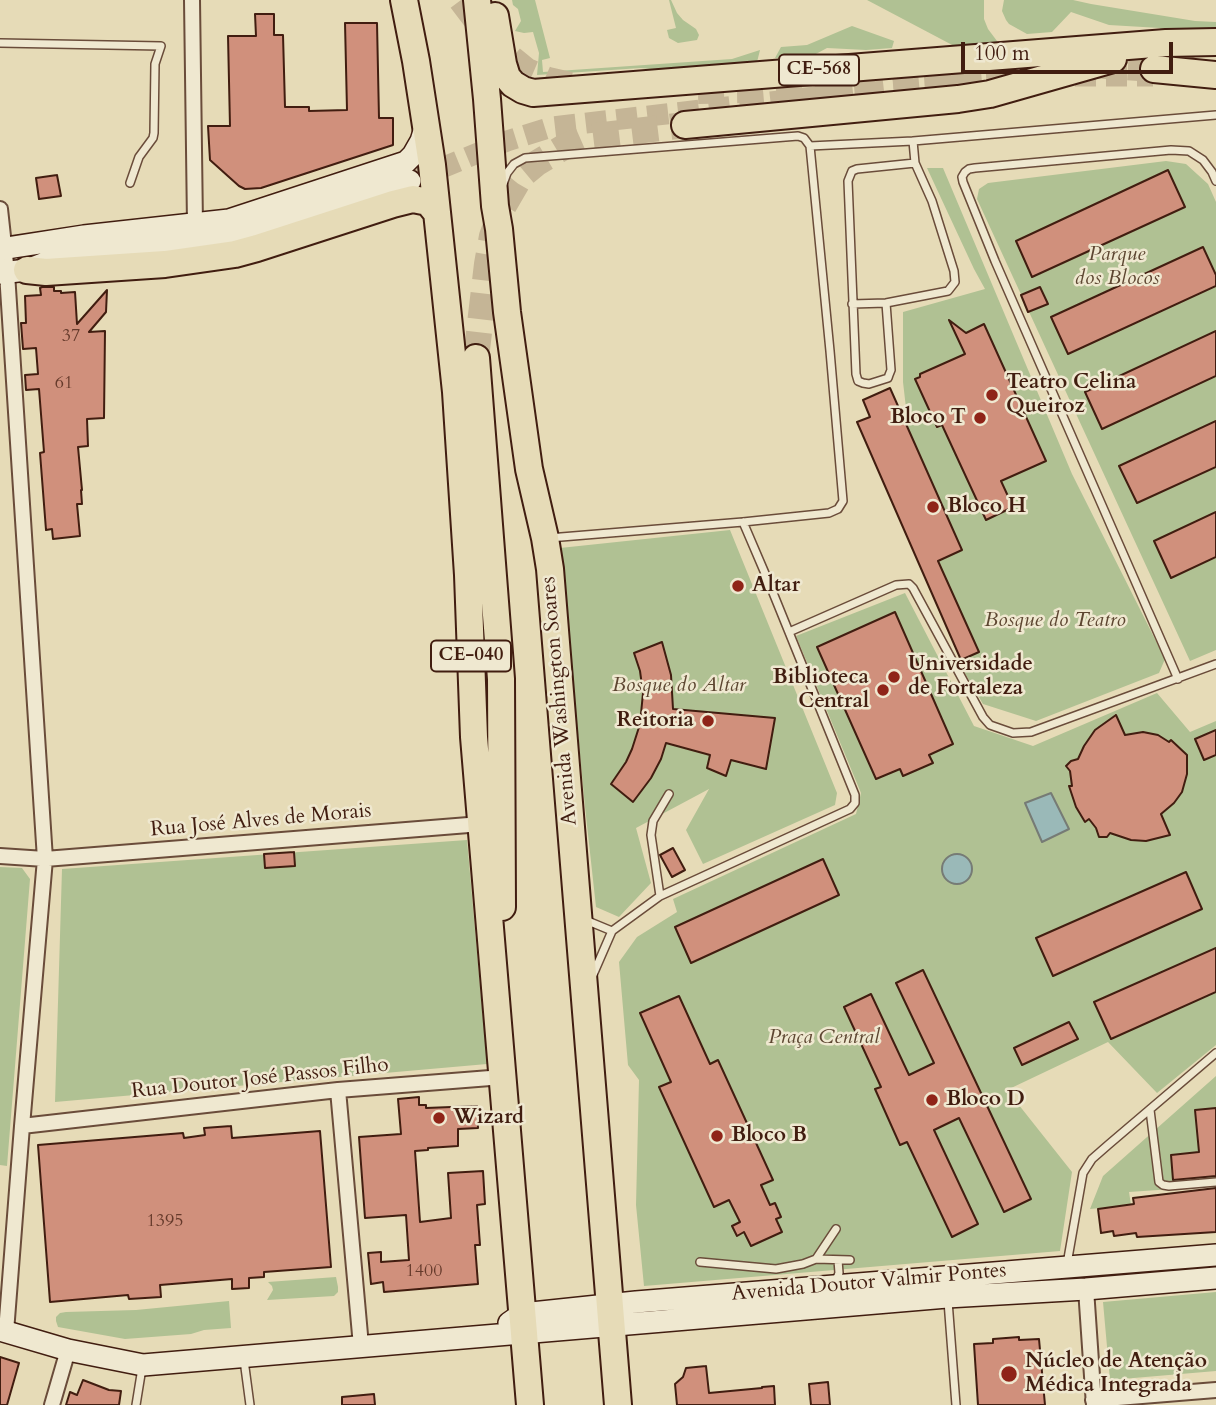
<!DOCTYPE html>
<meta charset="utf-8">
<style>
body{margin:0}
#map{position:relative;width:1216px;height:1405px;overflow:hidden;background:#e6dbb7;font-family:Cardo,serif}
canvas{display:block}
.scale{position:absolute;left:961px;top:42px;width:212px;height:32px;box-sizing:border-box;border:4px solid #411d10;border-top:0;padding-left:9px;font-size:21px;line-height:24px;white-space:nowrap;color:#411d10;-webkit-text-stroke:5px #efe8d0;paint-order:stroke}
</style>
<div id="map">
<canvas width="1216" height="1405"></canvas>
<div class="scale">100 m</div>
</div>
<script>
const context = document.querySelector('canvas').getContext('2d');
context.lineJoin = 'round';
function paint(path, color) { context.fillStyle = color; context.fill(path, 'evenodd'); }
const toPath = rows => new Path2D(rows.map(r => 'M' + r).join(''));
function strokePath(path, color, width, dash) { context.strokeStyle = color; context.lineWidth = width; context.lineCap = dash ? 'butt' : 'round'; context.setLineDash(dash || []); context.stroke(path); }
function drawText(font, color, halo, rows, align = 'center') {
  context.font = font + ' Cardo,serif'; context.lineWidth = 5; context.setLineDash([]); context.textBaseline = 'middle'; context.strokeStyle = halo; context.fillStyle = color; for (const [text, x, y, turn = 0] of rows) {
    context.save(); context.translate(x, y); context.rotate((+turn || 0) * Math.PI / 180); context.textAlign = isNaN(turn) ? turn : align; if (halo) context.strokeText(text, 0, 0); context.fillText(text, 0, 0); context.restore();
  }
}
const green = toPath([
 [512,0,535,0,550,58,542,60,543,72,732,59,760,50,757,62,659,70,641,68,537,75,539,53,533,32,524,33,515,31,521,21,518,9,513,5],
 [669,0,671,0,677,13,683,20,696,29,699,35,697,40,678,43,669,38,667,30,676,28],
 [867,0,984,0,984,19,988,29,1000,45,956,47],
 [1004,0,1073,0,1091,4,1195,21,1216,22,1216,31,1201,32,1190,28,1161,30,1160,28,1109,25,1071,12,1052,32,1027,34,1009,24,1006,20,1002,11],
 [852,26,894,41,892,48,866,50,827,48,814,55,775,58,781,47,807,45],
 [1166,161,1186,164,1208,184,1216,202,1216,650,1190,661,977,199,979,189,988,183],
 [927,168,943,168,1072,474,1165,659,1159,673,1036,721,983,704,960,665,961,660,979,651,944,574,926,581,903,382,903,312,985,289,974,269],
 [730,530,837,793,835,805,703,864,686,830,709,789,636,828,651,883,619,917,596,907,585,807,560,548],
 [905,593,974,726,1033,746,1157,693,1190,732,1216,721,1216,1045,1157,1093,1108,1042,1007,1090,1072,1172,1060,1251,644,1286,636,1205,639,1080,628,1065,619,962,637,937,677,912,673,899,856,814,861,793,796,636],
 [467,840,487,1064,55,1102,62,869],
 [0,867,22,868,30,879,7,1166,0,1165],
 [1216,1076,1216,1186,1129,1192,1131,1205,1090,1209,1103,1176],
 [336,1277,338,1287,338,1292,334,1296,267,1300,273,1290,272,1286,268,1282],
 [1216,1292,1216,1371,1110,1380,1103,1302],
 [229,1301,231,1328,204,1330,191,1334,125,1339,58,1327,56,1321,56,1317,60,1313,66,1312,136,1310]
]);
const water = toPath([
 [1051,793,1069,829,1042,842,1025,803,1051,793],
 '942 869a15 15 0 1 1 30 0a15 15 0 1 1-30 0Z'
]);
const building = toPath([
 [255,14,274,14,274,35,283,35,285,107,309,107,309,111,347,110,345,23,377,23,379,118,393,118,393,145,261,188,245,189,239,186,210,160,208,126,230,126,228,36,256,36,255,14],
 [1168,170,1185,207,1032,277,1016,241,1168,170],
 [57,175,61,196,39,199,36,178,57,175],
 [1203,247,1216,275,1216,286,1068,354,1051,317,1203,247],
 [42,287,54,287,54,291,61,291,61,293,75,292,77,324,107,290,106,312,89,332,105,331,104,418,87,419,88,446,78,447,82,490,81,490,82,504,77,504,80,536,53,539,52,529,46,530,40,453,44,452,39,389,26,390,25,375,38,374,36,348,23,349,21,323,26,323,25,296,41,295,40,288,42,287],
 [1040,287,1048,304,1028,312,1021,295,1040,287],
 [949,320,966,333,984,324,1046,461,1001,481,1013,507,986,520,942,425,937,427,915,379,920,377,920,374,965,354,949,320],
 [1216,331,1216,376,1102,429,1085,392,1216,331],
 [890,388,962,550,938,561,979,652,961,660,857,422,870,417,863,400,890,388],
 [1216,421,1216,467,1137,503,1119,466,1216,421],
 [1216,512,1216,557,1171,578,1154,541,1216,512],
 [895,612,953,744,929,755,933,763,903,776,900,769,876,779,817,647,895,612],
 [662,642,671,675,673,709,775,718,766,769,731,760,726,776,707,768,710,755,666,743,661,759,651,778,633,802,611,784,626,762,632,749,640,724,643,693,640,671,634,653,662,642],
 [1116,715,1125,735,1143,732,1158,735,1169,742,1171,740,1187,755,1187,774,1182,792,1174,803,1161,814,1170,835,1146,841,1131,840,1110,833,1107,837,1099,837,1096,828,1089,819,1085,822,1076,807,1069,786,1072,786,1070,771,1066,766,1071,761,1078,759,1084,746,1095,730,1116,715],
 [1216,730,1216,755,1204,760,1195,739,1216,730],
 [673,848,685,870,672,877,660,855,673,848],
 [294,852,295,866,265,868,264,854,294,852],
 [823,859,839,895,691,963,675,927,823,859],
 [1186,872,1202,909,1053,976,1036,938,1186,872],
 [1216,948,1216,992,1111,1039,1094,1002,1216,948],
 [923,970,1031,1199,1004,1212,959,1118,934,1130,978,1224,952,1237,907,1142,900,1145,875,1089,881,1087,844,1007,871,994,909,1075,934,1063,896,983,923,970],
 [679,996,710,1064,718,1060,773,1180,761,1185,770,1205,775,1203,781,1217,776,1219,782,1232,751,1246,744,1232,737,1236,732,1226,740,1222,729,1200,714,1207,659,1087,671,1082,640,1013,679,996],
 [1069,1022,1078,1039,1022,1065,1014,1048,1069,1022],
 [419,1097,419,1105,426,1105,426,1108,477,1106,478,1128,458,1129,458,1146,428,1148,428,1150,415,1151,420,1222,451,1218,448,1173,483,1171,485,1204,477,1205,480,1245,475,1245,478,1284,384,1292,383,1282,371,1284,368,1253,381,1252,381,1262,409,1260,406,1215,365,1218,359,1137,401,1134,398,1099,419,1097],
 [1216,1108,1216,1176,1173,1180,1171,1155,1199,1152,1195,1110,1216,1108],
 [231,1126,232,1138,320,1131,331,1267,264,1272,264,1277,249,1278,249,1288,232,1289,232,1279,160,1285,161,1297,129,1299,128,1295,50,1302,38,1145,183,1133,184,1138,205,1135,204,1128,231,1126],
 [1216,1188,1216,1232,1137,1237,1136,1233,1114,1236,1113,1231,1101,1233,1098,1209,1134,1204,1133,1198,1216,1188],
 [1019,1337,1019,1340,1039,1339,1045,1405,978,1405,974,1344,993,1343,993,1339,1019,1337],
 [0,1357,19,1363,7,1405,0,1405,0,1357],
 [706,1366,709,1393,762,1388,762,1387,774,1386,775,1405,677,1405,675,1384,683,1377,686,1368,706,1366],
 [83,1380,109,1390,121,1391,119,1405,66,1405,70,1392,77,1395,83,1380],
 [828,1382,830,1405,811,1405,809,1384,828,1382],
 [374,1394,375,1405,342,1405,342,1397,374,1394]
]);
const secondaryTunnel = toPath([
 [1075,76,1153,76],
 [410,181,507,141,552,127,919,85,1018,78]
]);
const highwayTunnel = toPath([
 [461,0,496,46,527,71,548,80,579,87],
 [1089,65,1154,69],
 [698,91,759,90,981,71],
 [476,358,487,264,492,236,503,207,517,183,525,173,537,163,564,147,587,137,685,125]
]);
const lane = toPath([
 [0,43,161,46,155,64,154,133,153,138,139,157,130,183],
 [810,146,913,141,1216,115],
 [503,184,507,173,514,164,525,158,798,136,804,138,810,146,830,351,843,501,838,509,829,513,743,522,549,538],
 [886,303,891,370,889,375,888,378,869,384,863,383,858,381,856,374,848,181,852,171,857,169,915,163,913,141],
 [852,304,886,303,948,291,955,282,954,271,932,201,915,163],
 [789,632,896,585,909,584,913,588,983,717,990,725,1013,733,1031,732,1216,664],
 [1178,679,995,261,963,182,962,177,965,172,969,169,975,168,1171,150,1189,151,1203,160,1212,172,1216,181],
 [660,896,651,835,653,821,669,794],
 [583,919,612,931],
 [592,977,612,931,660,896,850,809,855,803,855,795,838,753,767,578,743,522],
 [1150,1110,1159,1182,1163,1185,1169,1186,1216,1182],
 [816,1259,836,1229],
 [700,1262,776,1269,803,1264,816,1259,850,1260],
 [1067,1264,1083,1173,1092,1159,1108,1145,1216,1053],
 [835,1283,839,1273,838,1260],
 [948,1301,956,1405],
 [244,1360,250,1405],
 [136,1405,142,1368]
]);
const street = toPath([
 [192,0,195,224],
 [0,209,7,273,45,859,22,1126,6,1332],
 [0,856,45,859,481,824],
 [338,1090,361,1346],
 [22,1126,338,1090,503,1077],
 [1086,1289,1094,1405],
 [1093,1400,1216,1390],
 [52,1405,68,1350]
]);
const secondary = toPath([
 [0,249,84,236,229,220,406,162,413,155,421,141,426,125],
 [0,273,27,270,45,263,122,248,212,243,233,239,410,181],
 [509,1323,522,1314,636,1302,1216,1255],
 [0,1330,68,1350,143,1365,947,1297,1086,1289,1216,1278]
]);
const highway = toPath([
 [404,0,416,61,432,165,456,392,468,575,474,737,530,1405],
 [477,0,487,99,495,206,499,229,507,312,529,469,545,538,550,569,618,1405],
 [495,16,503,64,507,77,513,84,523,90,533,93,1166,43,1216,42],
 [1154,69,1216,75],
 [685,125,958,99,990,94,1113,59],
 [27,270,46,272,165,264,235,254,257,248,393,204,413,199,428,202,437,213],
 [476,358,501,679,502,907]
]);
const markers = [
 [992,395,7,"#8f2418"],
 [980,418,7,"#8f2418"],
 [933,507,7,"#8f2418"],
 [738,586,7,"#8f2418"],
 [894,677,7,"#8f2418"],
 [883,690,7,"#8f2418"],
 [708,721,7,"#8f2418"],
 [932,1100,7,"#8f2418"],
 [439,1118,7,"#8f2418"],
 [717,1136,7,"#8f2418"],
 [1009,1374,9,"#8f2418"]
];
const numberNames = [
 ["37",71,337],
 ["61",64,384],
 ["1395",165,1222],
 ["1400",424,1272]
];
const shields = [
 [819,70,80],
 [471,656,80]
];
const shieldNames = [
 ["CE-568",819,70],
 ["CE-040",471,656]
];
const parkNames = [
 ["Parque",1117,255],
 ["dos Blocos",1117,279],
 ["Bosque do Teatro",1055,621],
 ["Bosque do Altar",679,686],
 ["Praça Central",824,1038]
];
const poiNames = [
 ["Teatro Celina",1006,383],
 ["Queiroz",1006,407],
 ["Bloco T",966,418,"right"],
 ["Bloco H",947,507],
 ["Altar",752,586],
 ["Universidade",908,665],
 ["de Fortaleza",908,689],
 ["Biblioteca",869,678,"right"],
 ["Central",869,702,"right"],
 ["Reitoria",694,721,"right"],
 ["Bloco D",946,1100],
 ["Wizard",453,1118],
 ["Bloco B",731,1136],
 ["Núcleo de Atenção",1025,1362],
 ["Médica Integrada",1025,1386]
];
const streetNames = [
 ["Avenida Washington Soares",560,701,-95],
 ["Rua José Alves de Morais",261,821,-5],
 ["Rua Doutor José Passos Filho",260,1079,-6],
 ["Avenida Doutor Valmir Pontes",869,1283,-5]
];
paint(green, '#b0c193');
paint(water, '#9ab9b8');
strokePath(water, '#767b75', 2);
paint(building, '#d0907c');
strokePath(building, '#411d10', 2);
strokePath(secondaryTunnel, '#c5b596', 21, [21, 10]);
strokePath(highwayTunnel, '#c5b596', 26, [26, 13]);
strokePath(lane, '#6a4c3a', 10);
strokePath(street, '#6a4c3a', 18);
strokePath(secondary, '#411d10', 24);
strokePath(highway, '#411d10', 30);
strokePath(lane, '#efe8d0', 7);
strokePath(street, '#efe8d0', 14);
strokePath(secondary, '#efe8d0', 21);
strokePath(highway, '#e6dbb7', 26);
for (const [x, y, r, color] of markers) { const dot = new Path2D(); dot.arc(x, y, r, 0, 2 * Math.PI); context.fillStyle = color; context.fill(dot); strokePath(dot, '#efe8d0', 2.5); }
drawText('18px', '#653a2b', null, numberNames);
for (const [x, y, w] of shields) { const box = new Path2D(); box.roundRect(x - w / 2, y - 15.5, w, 31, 5); context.fillStyle = '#efe8d0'; context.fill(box); strokePath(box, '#411d10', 2); }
drawText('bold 19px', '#411d10', null, shieldNames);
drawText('italic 21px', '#5d4631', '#efe8d0', parkNames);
drawText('bold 21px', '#411d10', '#efe8d0', poiNames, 'left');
drawText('21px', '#411d10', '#efe8d0', streetNames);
</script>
